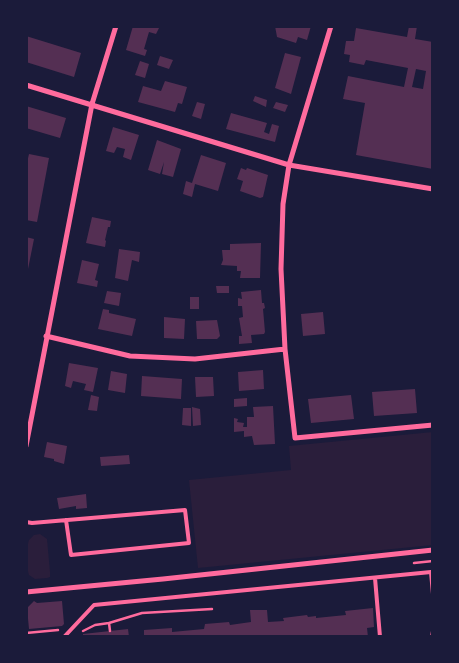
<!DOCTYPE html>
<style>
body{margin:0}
#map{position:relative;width:459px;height:663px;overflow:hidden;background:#1b1b3a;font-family:"DM Sans",sans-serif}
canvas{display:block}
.frame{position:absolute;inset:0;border:28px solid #1b1b3a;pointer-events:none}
</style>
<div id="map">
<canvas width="459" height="663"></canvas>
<div class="frame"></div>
</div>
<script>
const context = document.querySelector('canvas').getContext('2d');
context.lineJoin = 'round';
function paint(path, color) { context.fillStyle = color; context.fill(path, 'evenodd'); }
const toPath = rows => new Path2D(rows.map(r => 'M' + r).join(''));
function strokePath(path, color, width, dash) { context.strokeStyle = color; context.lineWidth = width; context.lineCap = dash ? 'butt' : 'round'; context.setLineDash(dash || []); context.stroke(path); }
const green = toPath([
 [433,432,433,545,198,568,189,480,291,470,289,446],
 [40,534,47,539,50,572,50,577,47,578,35,579,29,575,27,568,27,547,29,540,34,535]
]);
const building = toPath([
 [133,26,153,26,159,28,156,34,149,32,144,49,147,50,145,56,126,50],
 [275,26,311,26,307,40,298,37,296,43,277,37],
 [409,26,417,26,415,39,433,42,433,169,356,155,365,103,343,99,348,76,404,87,408,68,366,60,364,65,349,62,350,55,344,54,346,41,354,41,356,28,407,37],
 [416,69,426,71,423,89,412,87],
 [26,36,81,53,74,77,26,62],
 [285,53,301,57,291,94,275,88],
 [160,56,173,60,169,69,157,65],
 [140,61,149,64,145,78,135,75],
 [165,81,187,87,182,104,178,103,175,112,138,102,143,86,161,91],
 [255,96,267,100,266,107,253,101],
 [197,102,205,104,201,119,192,116],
 [276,102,288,105,285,112,273,108],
 [26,106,66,118,60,138,26,128],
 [231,113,267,123,264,132,269,134,272,124,279,126,275,142,226,129],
 [113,127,139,135,131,160,123,157,125,149,117,147,114,153,106,151],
 [157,140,181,149,173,177,162,174,164,162,160,174,148,170],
 [29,154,49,158,37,222,26,220,26,167],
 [201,155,226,163,218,191,195,184,192,197,183,194,186,181,192,183],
 [241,168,246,170,247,168,268,175,263,197,260,198,240,191,243,181,237,179],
 [92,217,111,221,110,227,108,227,105,240,106,241,105,247,86,243],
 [26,237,34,239,27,274,26,274],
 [261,243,260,278,240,278,241,271,237,271,237,266,221,265,223,260,222,250,230,250,230,244],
 [119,249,140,252,139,262,132,260,128,281,115,278],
 [82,260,99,264,95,280,98,281,97,287,77,283],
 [216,286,229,286,229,293,217,293],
 [261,290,262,303,264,303,265,308,263,309,265,332,264,334,251,335,252,343,239,344,239,336,242,336,239,318,243,317,242,306,238,306,238,298,242,299,241,292],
 [107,291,121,293,119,306,104,303],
 [190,297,199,297,199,309,190,309],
 [103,309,109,310,109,313,136,319,132,336,98,329],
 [323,312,325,334,303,336,301,314],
 [164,317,185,319,184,339,164,338],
 [217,320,220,336,217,339,197,339,196,321],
 [69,363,98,368,93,392,84,390,86,384,73,381,71,388,65,386],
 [263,370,264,389,239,391,238,372],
 [111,371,127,374,125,393,108,390],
 [142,376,182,379,181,399,141,396],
 [195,377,213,377,214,396,196,397],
 [415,389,417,413,374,416,372,392],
 [91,395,99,397,97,411,88,410],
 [351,395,354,419,311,423,308,399],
 [247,398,247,406,234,407,234,399],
 [273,406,275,444,254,445,252,436,244,437,244,431,234,432,234,418,238,419,237,422,244,423,243,427,247,427,247,417,254,417,253,407],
 [192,407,200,409,201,425,193,426],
 [183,408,191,408,191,426,182,425],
 [47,442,67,446,64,464,54,461,54,459,44,457],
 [129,455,130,464,101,466,100,457],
 [86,494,87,508,76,509,76,506,59,509,57,498],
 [34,601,37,603,62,601,64,624,62,626,29,629,27,608],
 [373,608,374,627,367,628,368,637,144,637,144,630,172,628,172,632,204,629,205,624,229,622,230,625,251,622,250,610,267,610,268,622,284,621,283,618,307,615,308,617,316,616,316,618,346,615,345,611],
 [128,629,129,637,83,637,83,634]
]);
const path = toPath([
 [414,563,433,561],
 [109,623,142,613,212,609],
 [83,631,95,625,109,623,110,631],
 [26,633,58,630]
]);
const service = toPath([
 [26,522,32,523,185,510,189,543,71,555,66,520],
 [375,578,380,637],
 [64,637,94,605,431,572,433,594],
 [432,637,433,631]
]);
const minor = toPath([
 [331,26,289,165,283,204,281,269,285,349,295,438,433,425],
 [26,85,289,165,433,189],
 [46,336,130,356,195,359,285,349],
 [26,446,92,104,116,26],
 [26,592,163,579,433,550]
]);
paint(green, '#2a1e3b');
paint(building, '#542f53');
strokePath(path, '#ff6b9d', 2.5);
strokePath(service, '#ff6b9d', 4);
strokePath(minor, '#ff6b9d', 5);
</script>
